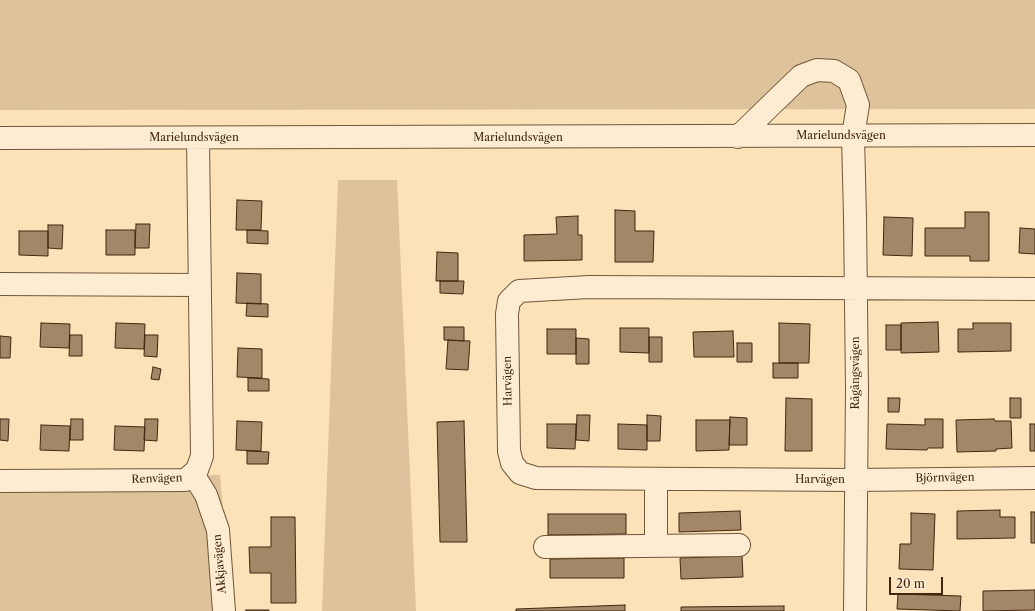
<!DOCTYPE html>
<meta charset="utf-8">
<style>
body{margin:0}
#map{position:relative;width:1035px;height:611px;overflow:hidden;background:#fce2b9;font-family:"Libre Caslon Text",serif}
canvas{display:block}
.scale{position:absolute;left:889px;top:577px;width:54px;height:18px;box-sizing:border-box;border:2px solid #43270f;border-top:0;padding-left:5px;font-size:12px;line-height:14px;white-space:nowrap;color:#43270f;-webkit-text-stroke:3px #fdecd2;paint-order:stroke}
</style>
<div id="map">
<canvas width="1035" height="611"></canvas>
<div class="scale">20 m</div>
</div>
<script>
const context = document.querySelector('canvas').getContext('2d');
context.lineJoin = 'round';
function paint(path, color) { context.fillStyle = color; context.fill(path, 'evenodd'); }
const toPath = rows => new Path2D(rows.map(r => 'M' + r).join(''));
function strokePath(path, color, width, dash) { context.strokeStyle = color; context.lineWidth = width; context.lineCap = dash ? 'butt' : 'round'; context.setLineDash(dash || []); context.stroke(path); }
function drawText(font, color, halo, rows, align = 'center') {
  context.font = font + ' "Libre Caslon Text",serif'; context.lineWidth = 4; context.setLineDash([]); context.textBaseline = 'middle'; context.strokeStyle = halo; context.fillStyle = color; for (const [text, x, y, turn = 0] of rows) {
    context.save(); context.translate(x, y); context.rotate((+turn || 0) * Math.PI / 180); context.textAlign = isNaN(turn) ? turn : align; if (halo) context.strokeText(text, 0, 0); context.fillText(text, 0, 0); context.restore();
  }
}
const green = toPath([
 [0,0,1035,0,1035,109,0,110],
 [338,180,397,180,416,611,322,611],
 [0,473,220,475,231,611,0,611]
]);
const building = toPath([
 [237,200,262,201,261,230,236,230,237,200],
 [615,210,635,211,635,231,654,231,653,262,615,262,615,210],
 [965,212,989,212,989,261,970,261,970,256,925,256,925,228,965,228,965,212],
 [578,216,578,235,582,235,582,260,524,261,524,235,557,234,556,217,578,216],
 [884,217,913,218,912,256,883,255,884,217],
 [136,224,150,224,149,248,135,248,136,224],
 [48,225,63,225,62,249,48,248,48,225],
 [1020,228,1035,229,1035,254,1019,253,1020,228],
 [106,230,135,230,135,255,106,255,106,230],
 [247,230,268,231,268,244,247,243,247,230],
 [19,231,48,231,48,256,19,255,19,231],
 [437,252,458,253,458,281,436,281,437,252],
 [237,273,261,274,261,304,236,303,237,273],
 [440,281,464,281,463,294,440,293,440,281],
 [247,303,268,304,268,317,246,316,247,303],
 [938,322,939,352,901,353,901,323,938,322],
 [41,323,70,324,69,348,40,347,41,323],
 [116,323,145,324,144,349,115,348,116,323],
 [779,323,810,324,809,363,779,363,779,323],
 [973,323,1011,323,1011,351,958,352,958,329,973,329,973,323],
 [886,325,901,325,901,350,886,350,886,325],
 [444,327,464,327,464,341,444,340,444,327],
 [620,328,649,328,649,353,620,352,620,328],
 [547,329,576,329,576,354,547,354,547,329],
 [733,331,734,357,694,357,693,332,733,331],
 [70,335,82,335,82,356,69,356,70,335],
 [145,335,158,335,157,357,144,356,145,335],
 [0,336,11,337,10,358,0,358,0,336],
 [649,337,662,337,662,362,649,362,649,337],
 [576,338,589,339,589,364,576,364,576,338],
 [448,340,470,341,468,370,446,369,448,340],
 [737,343,752,343,752,362,737,362,737,343],
 [238,348,262,349,262,378,237,377,238,348],
 [773,363,798,363,798,378,773,378,773,363],
 [153,367,161,369,159,380,151,379,153,367],
 [248,378,269,379,269,391,248,391,248,378],
 [786,398,812,399,812,451,785,451,786,398],
 [888,398,900,398,899,412,888,412,888,398],
 [1010,398,1021,398,1021,418,1010,418,1010,398],
 [577,415,590,415,589,441,576,440,577,415],
 [647,415,661,416,660,441,647,441,647,415],
 [730,417,747,418,747,445,729,445,730,417],
 [0,419,9,419,8,441,0,440,0,419],
 [71,419,83,419,83,440,70,440,71,419],
 [145,419,158,419,157,441,144,440,145,419],
 [925,419,943,419,943,448,928,448,927,450,886,449,887,424,925,425,925,419],
 [994,419,995,421,1011,421,1012,448,996,449,996,451,957,452,956,420,994,419],
 [696,420,730,420,729,450,696,451,696,420],
 [237,421,262,422,261,451,236,450,237,421],
 [464,421,467,542,440,542,437,422,464,421],
 [547,424,576,424,575,449,547,448,547,424],
 [618,424,647,425,647,450,618,449,618,424],
 [1030,424,1035,424,1035,451,1030,451,1030,424],
 [41,425,70,426,69,451,40,450,41,425],
 [115,426,145,427,144,451,114,450,115,426],
 [247,451,269,452,268,464,247,464,247,451],
 [1000,510,1000,517,1015,517,1015,538,957,539,957,511,1000,510],
 [740,511,741,530,679,532,679,513,740,511],
 [1031,512,1035,512,1035,543,1031,543,1031,512],
 [911,513,935,514,933,570,899,569,900,544,911,544,911,513],
 [548,514,626,514,626,534,548,535,548,514],
 [271,517,295,517,296,603,271,603,271,573,250,573,249,547,271,547,271,517],
 [742,556,743,577,681,579,680,558,742,556],
 [624,558,624,578,550,578,550,559,624,558],
 [1035,590,1035,610,983,611,983,591,1035,590],
 [898,594,961,596,960,611,897,609,898,594],
 [625,605,625,611,516,611,516,609,625,605],
 [784,606,784,611,681,611,681,607,784,606],
 [246,610,269,610,269,611,246,611,246,610]
]);
const minor = toPath([
 [738,137,801,76,817,70,834,71,849,80,858,105,853,136,855,217,857,389,855,611],
 [0,138,1035,135],
 [0,284,199,285],
 [1035,289,589,287,519,291,509,301,507,314,509,451,512,463,520,473,536,478,855,480,1035,478],
 [193,474,206,495,218,530,224,611],
 [0,481,186,480,197,470,202,456,198,139],
 [656,546,656,479],
 [545,547,739,545]
]);
const streetNames = [
 ["Marielundsvägen",841,136],
 ["Marielundsvägen",194,138],
 ["Marielundsvägen",518,138],
 ["Rågångsvägen",856,373,-90],
 ["Harvägen",508,381,-91],
 ["Björnvägen",945,478,-1],
 ["Renvägen",157,479,-2],
 ["Harvägen",820,480],
 ["Akkjavägen",220,564,-95]
];
paint(green, '#ddc29c');
paint(building, '#a38867');
strokePath(building, '#43270f', 1);
strokePath(minor, '#71563a', 24);
strokePath(minor, '#fdecd2', 22);
drawText('11px', '#43270f', '#fdecd2', streetNames);
</script>
